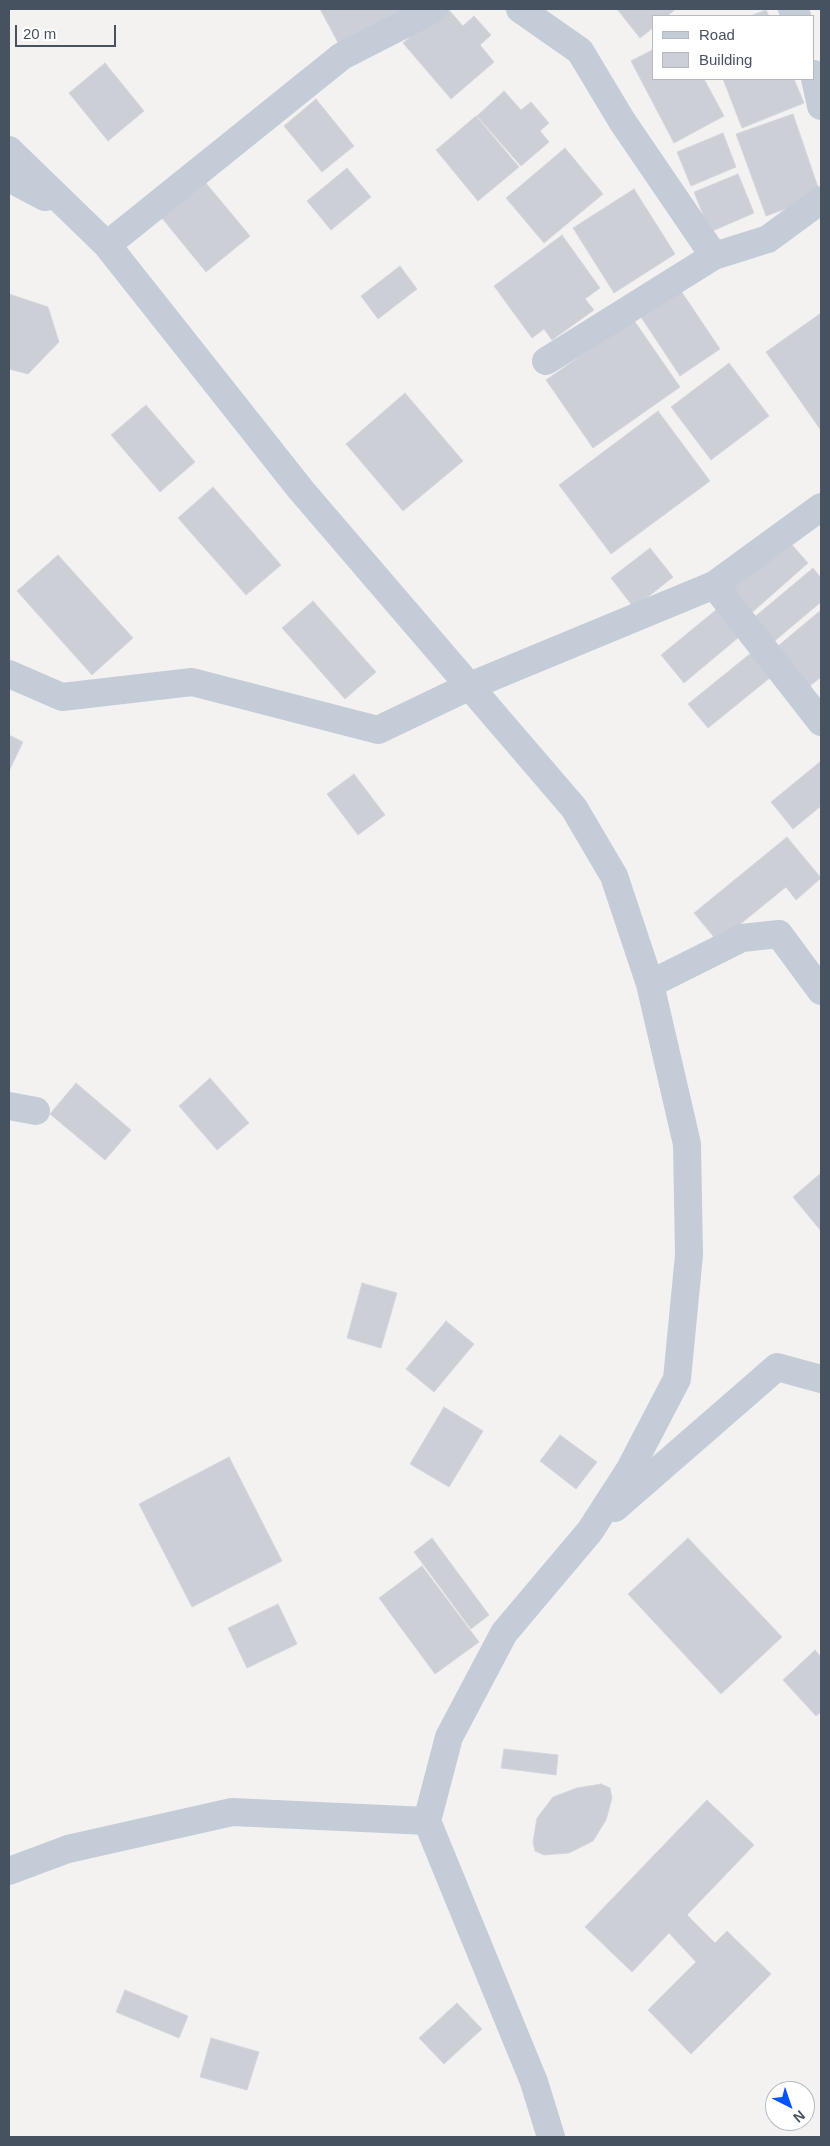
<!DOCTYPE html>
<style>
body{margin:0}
#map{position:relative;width:830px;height:2146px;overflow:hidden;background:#f4f2f1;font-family:Helvetica,sans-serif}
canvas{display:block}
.frame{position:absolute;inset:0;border:10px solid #475261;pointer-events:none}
.legend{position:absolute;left:652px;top:15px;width:162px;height:65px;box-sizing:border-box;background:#fff;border:1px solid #b5bac0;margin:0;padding:6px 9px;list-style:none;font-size:15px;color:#475261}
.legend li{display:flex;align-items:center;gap:10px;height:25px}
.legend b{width:25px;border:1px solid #b5bac0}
.north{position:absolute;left:765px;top:2081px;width:50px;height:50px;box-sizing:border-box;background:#fff;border:1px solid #b5bac0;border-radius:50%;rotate:139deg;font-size:14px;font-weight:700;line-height:20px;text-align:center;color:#475261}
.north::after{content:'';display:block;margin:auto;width:18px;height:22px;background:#0654f9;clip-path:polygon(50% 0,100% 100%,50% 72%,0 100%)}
.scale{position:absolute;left:15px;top:25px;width:101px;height:22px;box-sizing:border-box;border:2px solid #475261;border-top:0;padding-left:6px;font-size:15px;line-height:18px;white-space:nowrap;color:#475261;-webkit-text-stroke:4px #fff;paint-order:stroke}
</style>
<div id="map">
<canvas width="830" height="2146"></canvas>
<div class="frame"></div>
<ul class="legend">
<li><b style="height:6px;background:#c4ccd7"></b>Road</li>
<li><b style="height:14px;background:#cdcfd7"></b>Building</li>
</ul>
<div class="north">N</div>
<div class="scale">20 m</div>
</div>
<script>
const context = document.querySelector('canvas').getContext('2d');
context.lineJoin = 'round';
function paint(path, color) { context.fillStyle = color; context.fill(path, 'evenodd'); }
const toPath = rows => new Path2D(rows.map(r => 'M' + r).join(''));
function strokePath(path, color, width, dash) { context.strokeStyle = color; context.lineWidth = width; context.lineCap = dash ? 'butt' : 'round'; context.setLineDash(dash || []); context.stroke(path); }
const building = toPath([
 [320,9,402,9,405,15,342,50,320,9],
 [442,9,448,9,463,26,474,16,491,35,480,45,494,62,451,99,403,43,442,9],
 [617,9,676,9,667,16,654,16,654,27,640,38,617,9],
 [766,10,769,16,750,16,766,10],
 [654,49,654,79,704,79,724,116,674,143,631,61,654,49],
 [105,63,144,111,108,141,69,93,105,63],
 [723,79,794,79,804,103,742,128,723,79],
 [504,91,521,110,531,102,549,123,540,131,549,142,521,166,477,116,504,91],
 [316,99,354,146,322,172,284,126,316,99],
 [793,114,821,196,766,216,736,134,793,114],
 [476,116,519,167,478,201,436,150,476,116],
 [723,133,736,167,691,186,677,152,723,133],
 [565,148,603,194,544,243,506,198,565,148],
 [347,168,371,197,331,230,307,201,347,168],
 [738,174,754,213,710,232,694,192,738,174],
 [200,176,250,236,206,272,157,212,200,176],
 [634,189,675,254,614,293,573,228,634,189],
 [562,235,600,288,585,299,594,310,552,340,544,329,532,338,494,286,562,235],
 [400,266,417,289,378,319,361,296,400,266],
 [679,288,720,349,680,376,639,314,679,288],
 [9,294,48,307,59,342,28,374,9,369,9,294],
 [821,313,821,428,820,429,766,352,821,313],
 [633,319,680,387,593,448,546,380,633,319],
 [729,363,769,416,711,460,671,407,729,363],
 [405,393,463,461,403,511,346,444,405,393],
 [146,405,195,462,160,492,111,435,146,405],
 [658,411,710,481,611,554,559,485,658,411],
 [213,487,281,565,246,595,178,518,213,487],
 [786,538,808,563,748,616,726,591,786,538],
 [650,548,673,577,634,608,611,578,650,548],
 [58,555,133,638,92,675,17,591,58,555],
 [813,568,821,578,821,602,771,644,751,620,813,568],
 [313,601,376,672,345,699,282,628,313,601],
 [722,605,745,632,684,683,661,655,722,605],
 [821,610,821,677,805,690,772,651,821,610],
 [751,653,771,677,708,728,688,704,751,653],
 [9,735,23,742,9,771,9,735],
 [821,761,821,806,793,829,771,802,821,761],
 [354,774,385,815,358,835,327,794,354,774],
 [787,837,821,878,796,900,786,887,718,942,694,913,787,837],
 [210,1078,249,1123,217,1150,179,1106,210,1078],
 [76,1083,131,1130,105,1160,50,1114,76,1083],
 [821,1173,821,1231,793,1197,821,1173],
 [362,1283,397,1293,381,1348,347,1338,362,1283],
 [446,1321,474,1344,434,1392,406,1369,446,1321],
 [444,1407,483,1431,449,1487,410,1464,444,1407],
 [560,1435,597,1462,576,1489,540,1461,560,1435],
 [229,1457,282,1561,192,1607,139,1504,229,1457],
 [432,1538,489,1615,471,1629,414,1552,432,1538],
 [688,1538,782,1637,721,1694,628,1594,688,1538],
 [422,1566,479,1642,435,1674,379,1598,422,1566],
 [278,1604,297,1644,247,1668,228,1628,278,1604],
 [815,1650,821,1657,821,1712,816,1716,783,1680,815,1650],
 [504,1749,558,1755,556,1775,501,1768,504,1749],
 [601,1784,610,1788,612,1798,606,1820,593,1841,569,1853,544,1855,535,1851,533,1842,537,1818,553,1797,577,1788,601,1784],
 [707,1800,754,1845,687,1915,715,1943,727,1931,771,1974,691,2054,648,2010,696,1962,669,1933,632,1972,585,1927,707,1800],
 [125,1990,188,2016,179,2038,116,2012,125,1990],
 [457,2003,482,2029,444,2064,419,2038,457,2003],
 [211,2038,259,2052,247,2090,200,2077,211,2038]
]);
const street = toPath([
 [434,9,342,56,107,245,301,490,574,808,614,876,650,984,687,1144,689,1255,677,1379,630,1469,590,1531,504,1633,449,1737,427,1821,534,2082,551,2137],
 [520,9,580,51,622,121,714,256,768,239,821,200],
 [792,9,797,16],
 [814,74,821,106],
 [9,150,107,245],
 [9,178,45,197],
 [546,361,714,256],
 [714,585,821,722],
 [9,674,62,697,192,682,378,730,470,686,714,585,821,507],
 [650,984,742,938,779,934,821,991],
 [9,1106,36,1111],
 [615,1508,777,1367,821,1379],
 [9,1871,68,1849,232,1812,427,1821]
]);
paint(building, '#cdcfd7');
strokePath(building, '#d5d6dd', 1);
strokePath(street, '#c4ccd7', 28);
</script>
